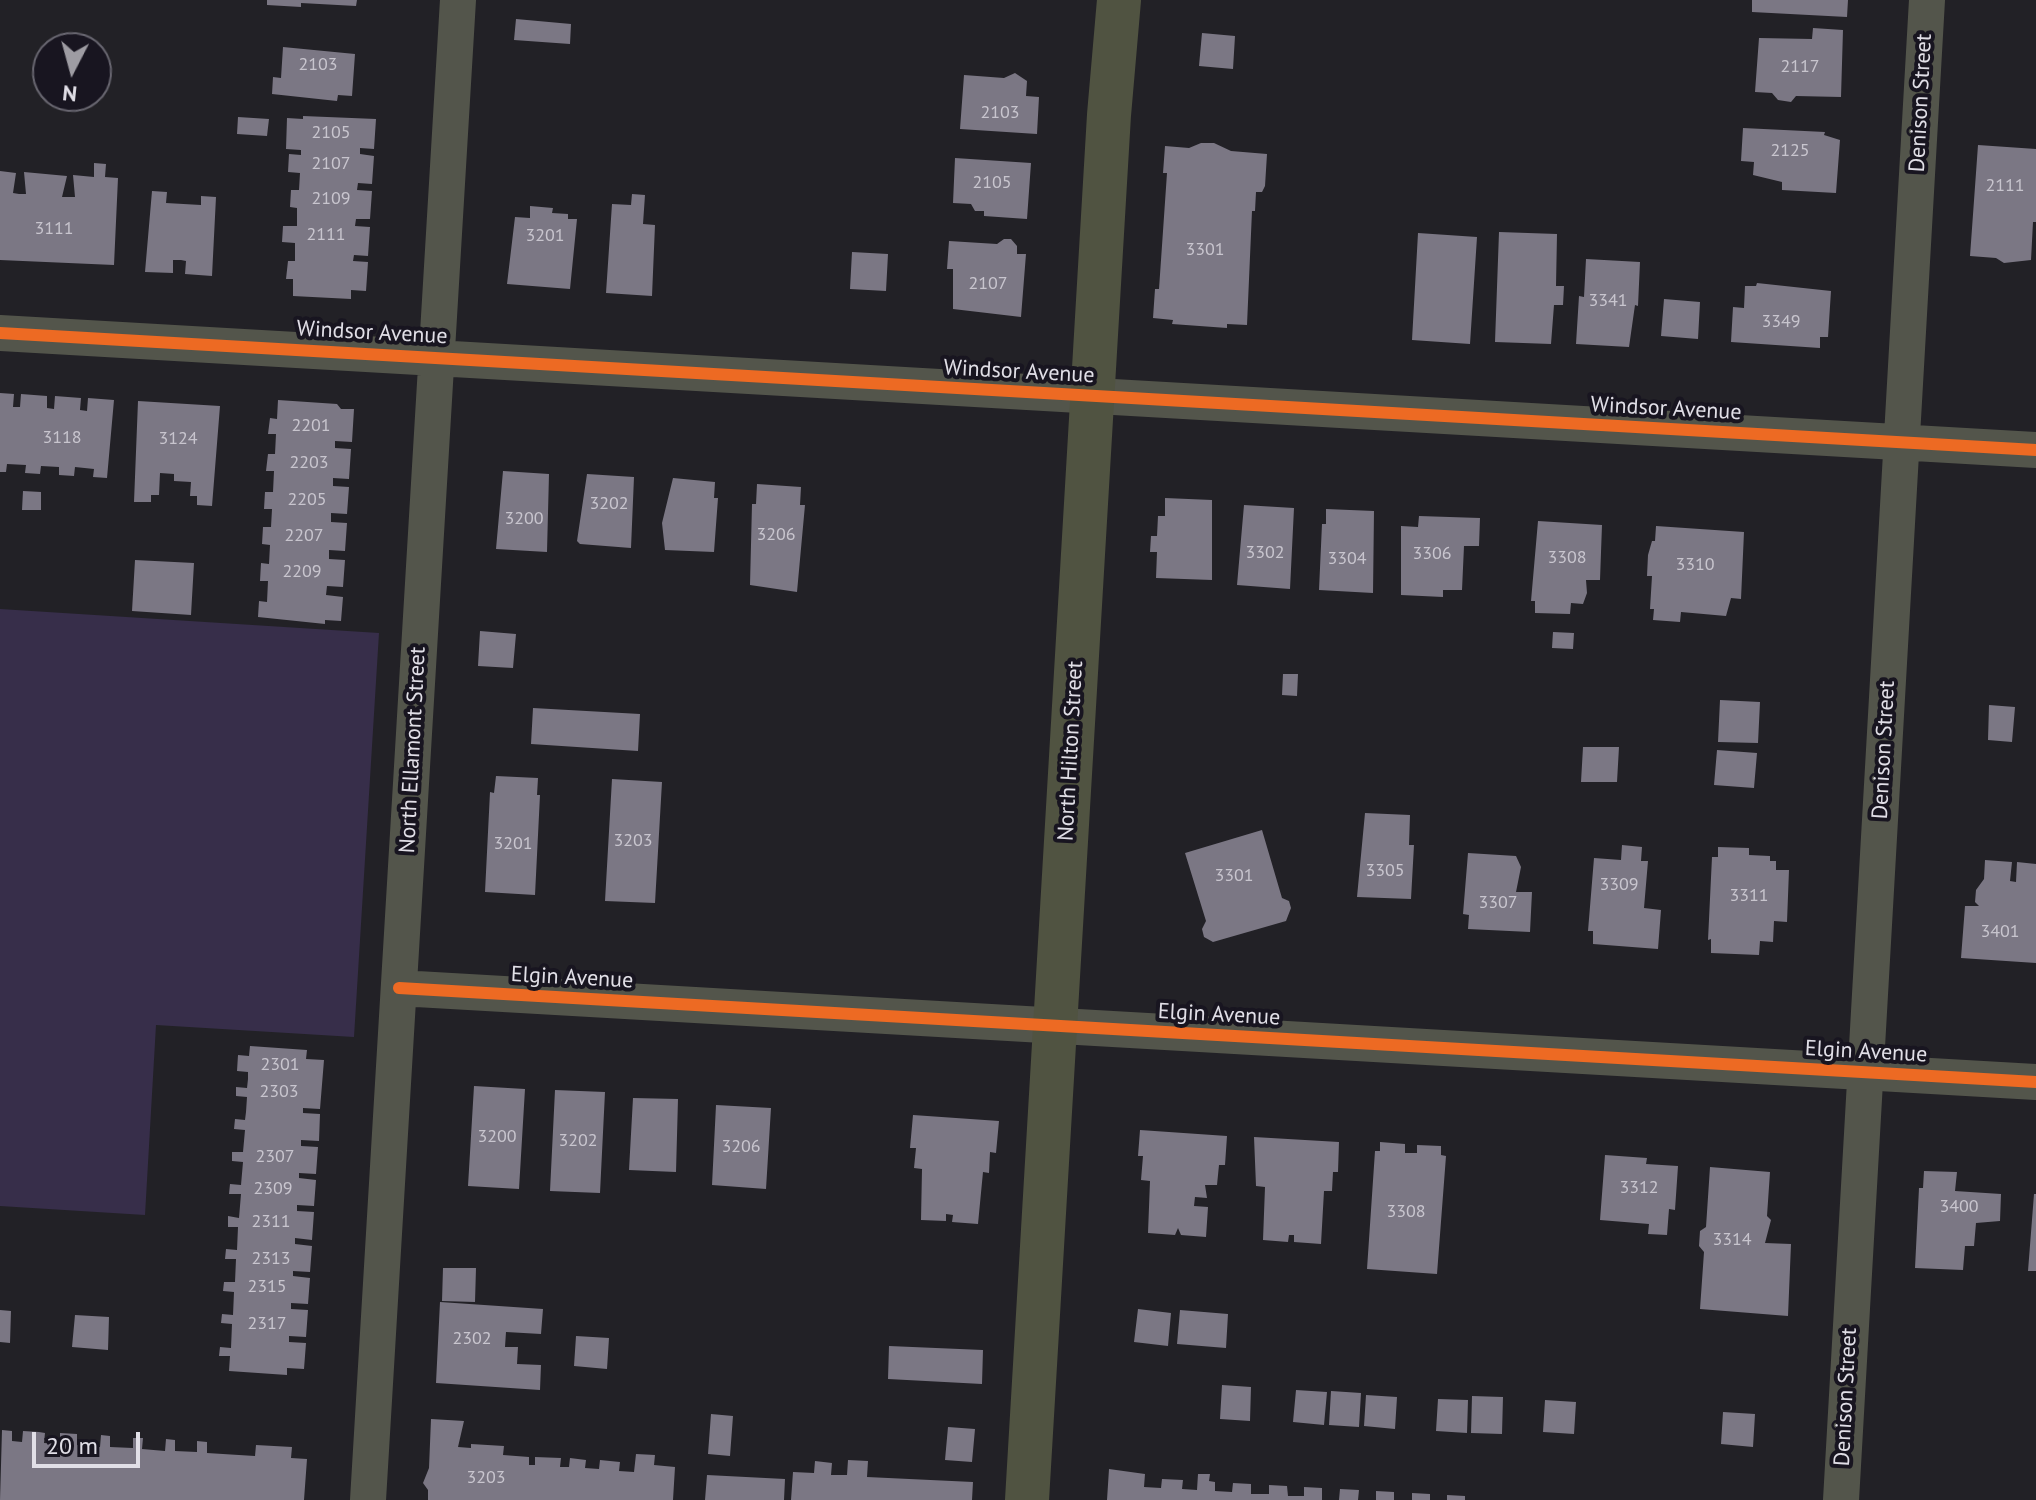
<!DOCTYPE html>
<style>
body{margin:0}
#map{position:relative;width:2036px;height:1500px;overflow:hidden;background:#222126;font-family:"PT Sans",sans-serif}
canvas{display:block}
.north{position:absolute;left:32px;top:32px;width:80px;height:80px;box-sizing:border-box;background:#181520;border:2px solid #686670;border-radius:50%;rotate:186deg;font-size:22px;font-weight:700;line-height:32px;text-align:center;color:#e1dfe7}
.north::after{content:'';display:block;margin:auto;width:28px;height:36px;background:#9e9ca3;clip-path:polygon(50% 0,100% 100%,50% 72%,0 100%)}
.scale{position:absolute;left:32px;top:1432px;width:108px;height:36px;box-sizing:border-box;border:4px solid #e1dfe7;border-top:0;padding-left:10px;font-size:24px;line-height:28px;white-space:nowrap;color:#e1dfe7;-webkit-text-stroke:6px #181520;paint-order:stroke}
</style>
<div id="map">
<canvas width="2036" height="1500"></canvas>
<div class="north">N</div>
<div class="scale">20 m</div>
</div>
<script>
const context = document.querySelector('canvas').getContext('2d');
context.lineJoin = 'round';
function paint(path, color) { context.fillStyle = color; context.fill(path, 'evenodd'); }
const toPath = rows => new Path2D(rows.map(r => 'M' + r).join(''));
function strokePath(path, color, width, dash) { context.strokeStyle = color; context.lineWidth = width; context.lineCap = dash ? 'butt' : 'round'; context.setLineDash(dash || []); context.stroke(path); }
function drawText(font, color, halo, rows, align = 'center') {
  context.font = font + ' "PT Sans",sans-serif'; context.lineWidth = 8; context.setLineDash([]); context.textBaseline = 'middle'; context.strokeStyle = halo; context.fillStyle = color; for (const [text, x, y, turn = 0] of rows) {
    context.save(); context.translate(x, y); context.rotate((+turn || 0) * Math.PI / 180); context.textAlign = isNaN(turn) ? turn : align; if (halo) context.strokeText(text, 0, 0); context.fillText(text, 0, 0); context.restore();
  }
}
const green = toPath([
 [0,609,379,633,354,1037,156,1025,145,1215,0,1206]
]);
const building = toPath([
 [267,0,357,0,356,6,301,3,301,7,267,5],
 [1752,0,1848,0,1847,17,1752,12],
 [516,19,571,24,570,44,514,40],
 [1813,28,1843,30,1841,97,1796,96,1791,102,1778,100,1772,93,1755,92,1759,38,1812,39],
 [1202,33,1235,36,1233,69,1199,66],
 [283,47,355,54,352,96,338,95,337,101,272,94,273,77,281,78],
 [1015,73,1027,81,1026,96,1039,97,1037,134,960,129,964,75,1004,78],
 [303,116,376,119,374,149,360,148,360,154,374,156,372,184,358,183,357,190,372,191,370,219,356,219,355,226,370,227,368,256,354,255,353,261,368,262,366,291,351,290,351,299,293,296,293,279,286,279,288,261,295,261,295,243,282,242,283,226,297,226,297,208,290,207,291,190,299,190,300,173,288,172,289,154,301,155,301,150,286,149,287,118,303,119],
 [238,117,269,119,267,136,237,134],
 [1743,128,1825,132,1824,135,1840,140,1836,193,1782,190,1782,182,1753,175,1754,162,1741,161],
 [1201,143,1214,143,1231,151,1267,154,1265,186,1262,192,1256,192,1255,211,1252,211,1247,325,1227,324,1227,328,1172,324,1173,320,1153,318,1155,289,1159,289,1167,173,1163,173,1165,146,1189,148],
 [1978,145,2036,149,2036,222,2033,222,2031,260,2004,263,1996,258,1970,256],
 [955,158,1031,163,1027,219,984,216,984,211,975,211,971,204,953,203],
 [94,163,106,164,105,177,118,178,114,265,0,260,0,171,16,173,13,193,19,194,26,194,24,172,67,176,62,197,75,197,73,175,94,177],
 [152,191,167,192,166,203,201,205,201,196,216,197,212,276,185,274,186,261,181,260,173,260,173,273,145,272],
 [632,194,645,195,643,224,655,225,652,296,606,293,612,204,631,205],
 [530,206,553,208,552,213,568,214,568,219,577,219,570,289,507,284,515,217,530,218],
 [1499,232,1557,234,1556,286,1564,286,1563,305,1554,305,1551,344,1495,342],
 [1418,233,1477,237,1470,344,1412,340],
 [1004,239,1011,239,1017,246,1017,254,1026,254,1021,317,953,309,953,269,947,269,949,241,997,244],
 [852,252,888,254,886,291,850,289],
 [1586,259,1640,262,1638,306,1635,305,1629,347,1576,344,1579,296,1584,297],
 [1757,283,1831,291,1828,337,1820,337,1820,348,1731,342,1733,307,1744,308,1745,286,1756,286],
 [1664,299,1700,302,1698,339,1661,336],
 [0,393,14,394,13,407,20,407,21,394,47,396,47,408,54,409,55,396,81,398,80,410,87,411,88,398,114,400,107,478,93,477,94,469,75,467,74,476,59,475,59,467,41,466,40,474,25,473,26,465,7,464,6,472,0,472],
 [278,400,337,404,341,409,354,409,352,442,335,441,335,448,351,449,349,479,333,478,333,486,349,487,347,514,331,513,331,522,347,523,345,551,329,550,329,559,345,560,343,587,327,586,326,595,343,597,341,621,325,620,325,624,258,617,259,601,267,602,268,581,260,581,261,563,269,564,270,545,262,544,263,527,271,527,272,509,264,509,265,492,273,492,274,471,266,471,268,454,275,454,276,434,268,434,270,418,277,419],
 [138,401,220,406,212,506,197,505,197,496,190,496,191,482,174,481,174,474,160,473,159,495,151,495,151,502,134,502],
 [503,471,549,474,547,552,496,549],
 [587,474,634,477,631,548,580,544,577,541],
 [673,478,715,482,714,498,718,498,714,552,665,550,662,523],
 [757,484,801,487,800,505,805,505,797,592,750,585,752,504,756,504],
 [23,491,41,492,41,510,22,510],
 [1165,498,1212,500,1212,580,1156,578,1157,552,1150,552,1151,536,1157,536,1158,516,1165,516],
 [1244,505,1294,508,1290,589,1237,585],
 [1326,509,1374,511,1373,593,1319,590,1322,524,1326,524],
 [1419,516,1480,518,1479,546,1464,546,1462,590,1443,590,1443,597,1401,595,1401,526,1418,527],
 [1538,521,1602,525,1600,580,1586,580,1587,593,1583,604,1571,603,1570,614,1535,613,1535,601,1531,601],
 [1656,526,1744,532,1741,599,1731,598,1726,616,1681,612,1680,622,1653,620,1654,609,1650,609,1652,576,1647,576,1648,555,1652,541,1655,541],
 [135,560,194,563,191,615,132,611],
 [480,631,516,634,513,668,478,666],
 [1553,632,1574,633,1573,649,1552,648],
 [1283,674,1298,674,1297,696,1282,695],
 [1720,700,1760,702,1758,743,1718,742],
 [1989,705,2015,707,2012,742,1988,740],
 [533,708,640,714,638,751,531,744],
 [1583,747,1619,747,1617,782,1581,782],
 [1717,750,1757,753,1754,788,1714,785],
 [496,776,538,778,537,795,540,795,535,895,485,892,490,792,494,793],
 [612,779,662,782,655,903,605,901],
 [1365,813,1410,815,1409,845,1414,845,1411,899,1357,897],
 [1262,830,1282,898,1289,901,1291,908,1286,921,1213,942,1204,937,1202,929,1206,921,1185,853],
 [1622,845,1642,847,1641,861,1648,861,1644,908,1661,910,1658,949,1593,944,1593,931,1588,931,1594,858,1621,860],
 [1718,847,1749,848,1749,855,1770,856,1770,861,1776,861,1776,870,1789,870,1787,922,1774,921,1773,942,1760,941,1759,955,1711,953,1711,939,1708,940,1712,857,1718,857],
 [1468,853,1516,856,1521,867,1516,892,1532,892,1530,932,1468,929,1469,915,1463,914],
 [1985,860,2012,862,2010,881,2016,882,2017,862,2036,864,2036,963,1961,958,1965,906,1979,906,1975,902,1976,890,1984,879],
 [250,1046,307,1050,306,1059,324,1060,320,1109,303,1108,303,1113,320,1114,319,1141,301,1140,301,1146,318,1147,316,1174,299,1173,299,1178,316,1180,314,1206,297,1205,297,1211,314,1212,312,1240,295,1238,295,1244,312,1246,310,1272,293,1271,293,1276,310,1278,308,1304,291,1303,291,1309,308,1310,306,1337,289,1336,289,1342,306,1343,304,1369,287,1368,287,1375,229,1371,230,1356,219,1356,220,1347,231,1348,232,1324,221,1323,222,1314,233,1315,234,1292,223,1291,224,1282,235,1282,236,1259,225,1259,226,1249,237,1250,238,1227,228,1227,228,1216,239,1218,241,1194,229,1194,230,1184,241,1185,243,1162,232,1161,232,1152,243,1152,245,1130,234,1129,235,1119,245,1120,246,1112,247,1097,236,1096,236,1087,247,1088,248,1079,248,1072,237,1071,238,1055,249,1056],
 [474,1086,525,1089,519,1189,468,1186],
 [555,1090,605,1092,600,1193,550,1191],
 [633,1098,678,1099,676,1172,629,1170],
 [716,1105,771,1108,766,1189,712,1185],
 [913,1115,999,1121,996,1153,990,1152,989,1173,983,1172,978,1224,952,1222,953,1215,946,1214,946,1221,921,1220,922,1169,914,1168,916,1148,910,1148],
 [1140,1130,1227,1136,1225,1165,1219,1165,1217,1185,1205,1185,1207,1198,1195,1197,1194,1206,1208,1207,1206,1237,1181,1235,1178,1228,1175,1235,1148,1233,1150,1181,1141,1180,1143,1156,1138,1156],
 [1254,1137,1339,1142,1338,1172,1333,1172,1332,1191,1324,1191,1321,1244,1294,1242,1294,1235,1289,1235,1288,1242,1263,1240,1265,1187,1256,1186],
 [1380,1142,1405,1144,1405,1153,1417,1153,1417,1145,1441,1146,1441,1155,1446,1156,1437,1274,1367,1269,1375,1151,1380,1151],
 [1605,1155,1647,1158,1646,1164,1678,1166,1675,1210,1669,1209,1667,1235,1648,1234,1649,1224,1600,1220],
 [1710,1167,1770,1172,1767,1216,1771,1220,1765,1243,1791,1244,1788,1316,1700,1309,1704,1252,1699,1246,1700,1231,1706,1227],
 [1924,1171,1957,1172,1955,1191,2001,1194,2000,1221,1976,1223,1974,1246,1965,1246,1963,1270,1915,1268,1919,1188,1923,1188],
 [2034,1194,2036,1194,2036,1271,2028,1271],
 [443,1268,476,1268,475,1302,442,1301],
 [440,1302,543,1309,541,1334,506,1332,505,1347,518,1347,517,1364,541,1365,540,1390,436,1383],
 [1138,1309,1171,1313,1168,1346,1134,1342],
 [0,1310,11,1311,10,1343,0,1342],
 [1180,1310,1228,1314,1226,1348,1177,1344],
 [75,1315,109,1317,108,1350,72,1347],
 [576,1336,609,1338,607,1369,574,1366],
 [889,1346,983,1350,982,1384,888,1379],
 [1222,1385,1251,1387,1250,1421,1220,1419],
 [1296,1390,1327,1392,1324,1425,1293,1422],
 [1331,1391,1361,1393,1359,1427,1329,1425],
 [1366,1395,1397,1397,1395,1429,1364,1426],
 [1472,1396,1503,1397,1502,1434,1471,1433],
 [1438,1399,1468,1400,1467,1433,1436,1431],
 [1545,1400,1576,1402,1574,1434,1543,1432],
 [1723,1412,1755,1414,1753,1447,1721,1444],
 [711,1414,733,1416,730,1456,708,1454],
 [431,1419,464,1421,458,1447,471,1448,471,1444,504,1446,503,1455,529,1457,529,1465,535,1465,535,1457,561,1458,560,1467,569,1467,570,1458,586,1460,585,1468,599,1469,600,1460,620,1462,619,1471,634,1472,636,1454,655,1455,654,1465,675,1467,673,1500,428,1500,428,1490,423,1483,429,1468],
 [948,1427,975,1429,972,1462,945,1460],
 [2,1430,12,1431,12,1441,22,1442,23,1431,39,1432,45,1433,44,1443,60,1444,60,1433,77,1434,77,1445,100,1447,101,1435,110,1436,110,1447,133,1448,133,1438,143,1438,142,1449,165,1451,166,1439,175,1440,175,1451,197,1452,197,1441,207,1442,207,1453,255,1456,256,1445,292,1447,291,1458,307,1459,304,1500,0,1500],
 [848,1460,868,1461,867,1477,973,1482,972,1500,791,1500,793,1472,814,1473,815,1461,832,1463,831,1475,847,1475],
 [1109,1469,1145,1474,1144,1487,1161,1488,1162,1479,1183,1480,1182,1489,1197,1490,1198,1474,1210,1474,1209,1481,1215,1482,1215,1491,1232,1492,1233,1483,1251,1484,1251,1494,1269,1494,1269,1485,1287,1486,1288,1496,1304,1496,1304,1487,1322,1488,1322,1500,1107,1500],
 [707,1475,785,1479,784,1500,705,1500],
 [1340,1489,1359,1490,1358,1500,1339,1500],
 [1376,1491,1394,1492,1394,1500,1376,1500],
 [1412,1493,1430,1494,1430,1500,1412,1500],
 [1447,1495,1465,1496,1465,1500,1447,1500]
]);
const minor = toPath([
 [0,333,2036,450],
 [399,988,2036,1082],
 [368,1500,458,0],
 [1841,1500,1927,0]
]);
const primary = toPath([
 [1027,1500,1109,115,1119,0]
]);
const cycleway = toPath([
 [0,333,2036,450],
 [399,988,2036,1082]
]);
const numberNames = [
 ["2103",318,65],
 ["2117",1800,67],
 ["2103",1000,113],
 ["2105",331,133],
 ["2125",1790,151],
 ["2107",331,164],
 ["2105",992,183],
 ["2111",2005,186],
 ["2109",331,199],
 ["3111",54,229],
 ["2111",326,235],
 ["3201",545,236],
 ["3301",1205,250],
 ["2107",988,284],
 ["3341",1608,301],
 ["3349",1781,322],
 ["2201",311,426],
 ["3118",62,438],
 ["3124",178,439],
 ["2203",309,463],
 ["2205",307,500],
 ["3202",609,504],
 ["3200",524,519],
 ["3206",776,535],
 ["2207",304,536],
 ["3302",1265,553],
 ["3306",1432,554],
 ["3308",1567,558],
 ["3304",1347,559],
 ["3310",1695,565],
 ["2209",302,572],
 ["3203",633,841],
 ["3201",513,844],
 ["3305",1385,871],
 ["3301",1234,876],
 ["3309",1619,885],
 ["3311",1749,896],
 ["3307",1498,903],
 ["3401",2000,932],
 ["2301",280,1065],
 ["2303",279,1092],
 ["3200",497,1137],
 ["3202",578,1141],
 ["3206",741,1147],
 ["2307",275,1157],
 ["3312",1639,1188],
 ["2309",273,1189],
 ["3400",1959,1207],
 ["3308",1406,1212],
 ["2311",271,1222],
 ["3314",1732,1240],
 ["2313",271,1259],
 ["2315",267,1287],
 ["2317",267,1324],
 ["2302",472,1339],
 ["3203",486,1478]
];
const streetNames = [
 ["Denison Street",1921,103,-87],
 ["Windsor Avenue",372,333,3],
 ["Windsor Avenue",1019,372,3],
 ["Windsor Avenue",1666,409,3],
 ["North Ellamont Street",413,750,-87],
 ["Denison Street",1884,750,-87],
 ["North Hilton Street",1071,751,-87],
 ["Elgin Avenue",572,978,3],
 ["Elgin Avenue",1219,1015,3],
 ["Elgin Avenue",1866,1052,3],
 ["Denison Street",1846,1397,-87]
];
paint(green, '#372e4a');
paint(building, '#7b7784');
strokePath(minor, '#53554b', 36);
strokePath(primary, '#505341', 44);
strokePath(cycleway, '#ed6a23', 12);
drawText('18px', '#c8c5ce', null, numberNames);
drawText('22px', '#e1dfe7', '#181520', streetNames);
</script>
